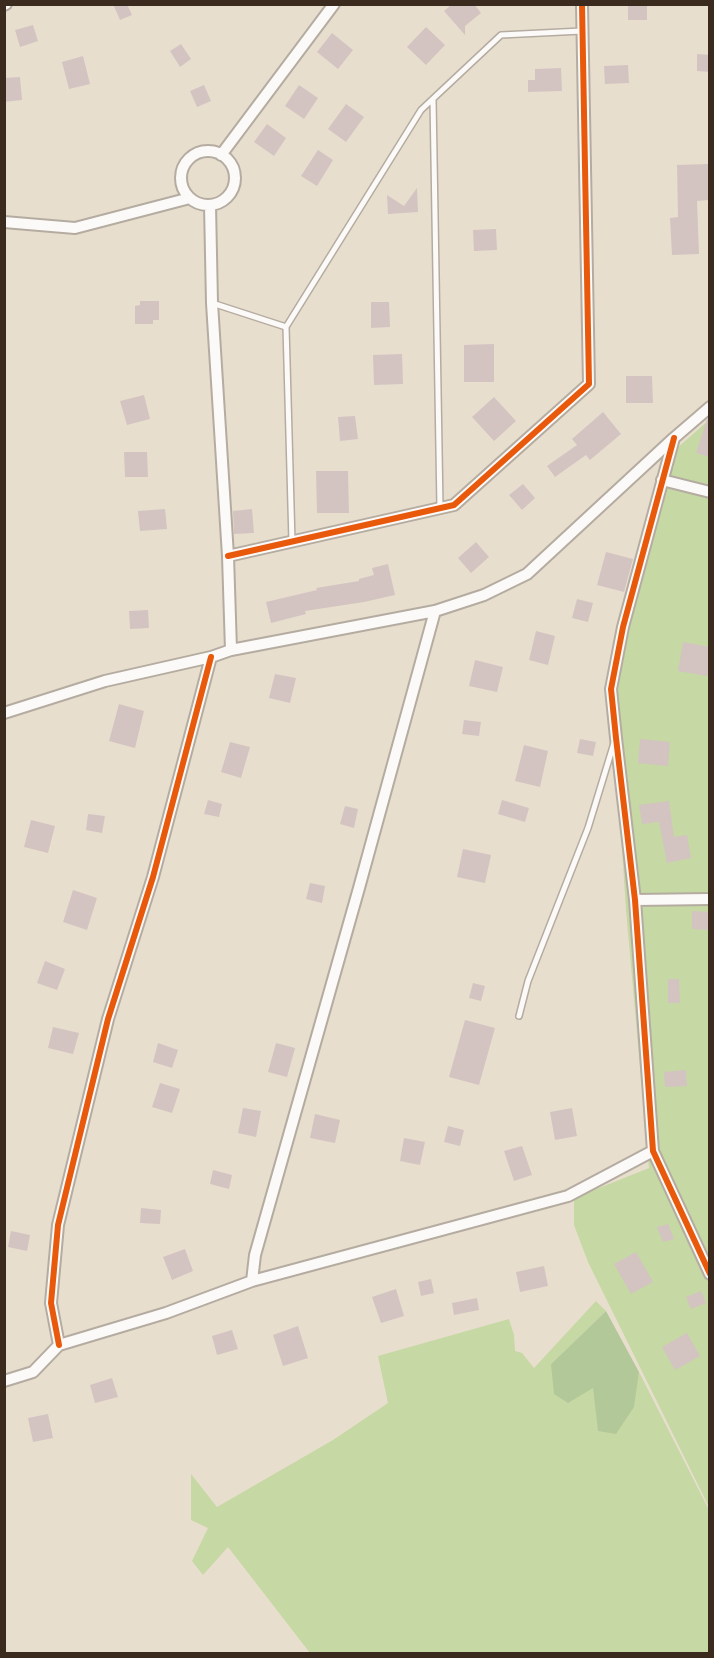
<!DOCTYPE html>
<style>
body{margin:0}
#map{position:relative;width:714px;height:1658px;overflow:hidden;background:#e8dece;font-family:"Shantell Sans",sans-serif}
canvas{display:block}
.frame{position:absolute;inset:0;border:6px solid #3b2a1e;pointer-events:none}
</style>
<div id="map">
<canvas width="714" height="1658"></canvas>
<div class="frame"></div>
</div>
<script>
const context = document.querySelector('canvas').getContext('2d');
context.lineJoin = 'round';
function paint(path, color) { context.fillStyle = color; context.fill(path, 'evenodd'); }
const toPath = rows => new Path2D(rows.map(r => 'M' + r).join(''));
function strokePath(path, color, width, dash) { context.strokeStyle = color; context.lineWidth = width; context.lineCap = dash ? 'butt' : 'round'; context.setLineDash(dash || []); context.stroke(path); }
const green = toPath([
 [709,420,709,1507,588,1262,574,1225,574,1198,649,1168,626,910,612,694,655,512,676,449],
 [596,1301,606,1311,551,1364,594,1388,636,1387,639,1372,709,1510,709,1653,310,1653,228,1547,203,1575,192,1561,208,1528,191,1520,191,1474,217,1507,333,1440,388,1403,378,1356,509,1319,514,1335,515,1351,522,1353,534,1368]
]);
const forest = toPath([
 [606,1311,639,1372,634,1407,616,1434,598,1431,593,1388,568,1403,554,1394,551,1364]
]);
const building = toPath([
 [113,4,127,4,132,15,120,20],
 [452,4,474,4,481,13,465,26,465,35,444,11],
 [628,4,647,4,647,20,628,20],
 [33,25,38,41,20,47,15,30],
 [426,27,445,45,426,65,407,47],
 [332,33,353,50,338,69,317,52],
 [181,44,191,59,180,67,170,51],
 [697,54,710,55,710,72,697,71],
 [83,56,90,84,69,89,62,62],
 [628,65,629,83,605,84,604,66],
 [561,68,562,91,528,92,528,80,535,80,535,69],
 [20,77,22,100,4,102,4,78],
 [204,85,211,101,197,107,190,91],
 [299,85,318,98,304,119,285,106],
 [346,104,364,117,346,142,328,129],
 [267,124,286,138,274,156,254,142],
 [318,150,333,160,317,186,301,176],
 [708,164,708,200,697,201,699,254,672,255,670,218,678,217,677,165],
 [417,188,418,212,388,214,387,195,404,206],
 [496,229,497,250,474,251,473,230],
 [140,301,159,301,159,320,153,320,153,324,135,324,135,306,140,305],
 [371,302,389,302,390,327,371,328],
 [494,344,494,382,464,382,464,345],
 [402,354,403,384,374,385,373,355],
 [626,376,652,376,653,403,626,403],
 [144,395,150,419,127,425,120,401],
 [494,397,516,421,494,441,472,417],
 [603,412,621,434,590,460,586,455,555,477,547,466,577,445,572,439],
 [355,416,358,439,340,441,338,417],
 [707,419,710,420,710,457,696,453],
 [124,452,147,452,148,477,125,477],
 [316,471,348,471,349,513,317,513],
 [523,484,535,498,522,510,509,495],
 [165,509,167,529,140,531,138,511],
 [252,509,254,533,234,534,233,511],
 [476,542,489,557,471,573,458,558],
 [606,552,633,559,624,592,597,585],
 [388,564,395,595,364,602,305,611,306,614,271,623,266,602,317,590,316,588,359,581,359,579,374,575,372,568],
 [577,599,593,603,588,622,572,618],
 [148,610,149,628,130,629,129,611],
 [536,631,555,636,548,665,529,660],
 [683,642,710,647,710,660,707,676,678,671],
 [475,660,503,667,497,692,469,686],
 [275,674,296,678,290,703,269,698],
 [119,704,144,711,135,748,109,741],
 [464,720,481,722,479,736,462,734],
 [580,739,596,742,593,756,577,753],
 [640,739,670,742,668,766,638,763],
 [230,742,250,747,241,778,221,772],
 [524,745,548,751,540,787,515,781],
 [208,800,222,804,219,817,204,814],
 [502,800,529,808,525,822,498,814],
 [669,801,674,837,687,835,691,858,667,863,659,822,642,824,639,805],
 [345,806,358,809,354,828,340,824],
 [88,814,105,816,102,833,86,830],
 [31,820,55,826,48,853,24,847],
 [463,849,491,855,485,883,457,877],
 [310,883,325,886,322,903,306,899],
 [73,890,97,898,87,930,63,922],
 [692,911,710,912,710,930,692,929],
 [45,961,65,969,57,990,37,983],
 [668,979,679,979,680,1003,668,1003],
 [473,983,485,986,481,1001,469,998],
 [465,1020,495,1028,479,1085,449,1077],
 [53,1027,79,1033,73,1054,48,1048],
 [158,1043,178,1050,172,1068,153,1062],
 [276,1043,295,1048,287,1077,268,1072],
 [686,1070,687,1086,665,1087,664,1072],
 [160,1083,180,1089,172,1113,152,1107],
 [243,1108,261,1111,256,1137,238,1133],
 [572,1108,577,1136,555,1140,550,1112],
 [315,1114,340,1120,335,1143,310,1138],
 [448,1126,464,1130,460,1146,444,1142],
 [404,1138,425,1142,420,1165,400,1161],
 [522,1146,532,1175,514,1181,504,1151],
 [213,1170,232,1175,229,1189,210,1184],
 [141,1208,161,1210,160,1224,140,1223],
 [668,1224,674,1239,663,1242,657,1227],
 [11,1231,30,1235,27,1251,8,1247],
 [185,1249,193,1271,172,1280,163,1257],
 [636,1252,653,1282,631,1294,614,1264],
 [544,1266,548,1286,520,1292,516,1272],
 [431,1279,434,1293,421,1296,418,1282],
 [396,1289,404,1316,381,1323,372,1297],
 [701,1291,706,1303,691,1309,686,1297],
 [477,1298,479,1310,454,1315,452,1303],
 [298,1326,308,1358,283,1366,273,1335],
 [232,1330,238,1349,217,1355,212,1336],
 [687,1333,700,1356,675,1370,662,1347],
 [112,1378,118,1397,95,1403,90,1385],
 [48,1414,53,1438,33,1442,28,1418]
]);
const lane = toPath([
 [433,99,440,508],
 [212,303,286,327],
 [292,542,286,327,421,110,501,35,582,31],
 [519,1016,528,981,588,828,614,743]
]);
const street = toPath([
 [4,5,6,4],
 '181 178a27 27 0 1 1 54 0a27 27 0 1 1-54 0Z',
 [221,155,334,4],
 [210,205,212,303,228,556,231,650],
 [4,222,75,228,190,198],
 [674,438,623,627,611,689,616,738,635,900,653,1151,710,1274],
 [662,480,710,492],
 [228,556,454,505,589,384,582,4],
 [4,713,105,681,211,657,231,650,435,611,484,595,527,574,674,438,710,407],
 [635,900,710,899],
 [252,1281,255,1255,359,888,435,611],
 [59,1345,51,1303,58,1225,108,1019,153,877,211,657],
 [4,1381,33,1372,59,1345,166,1313,252,1281,568,1196,653,1151]
]);
const cycleway = toPath([
 [674,438,623,627,611,689,616,738,635,900,653,1151,710,1274],
 [228,556,454,505,589,384,582,4],
 [59,1345,51,1303,58,1225,108,1019,153,877,211,657]
]);
paint(green, '#c6d8a3');
paint(forest, '#b3c899');
paint(building, '#d3c4c2');
strokePath(lane, '#b5aca1', 8);
strokePath(street, '#b5aca1', 14);
strokePath(lane, '#fcfaf8', 5);
strokePath(street, '#fcfaf8', 10);
strokePath(cycleway, '#e8590c', 6);
</script>
